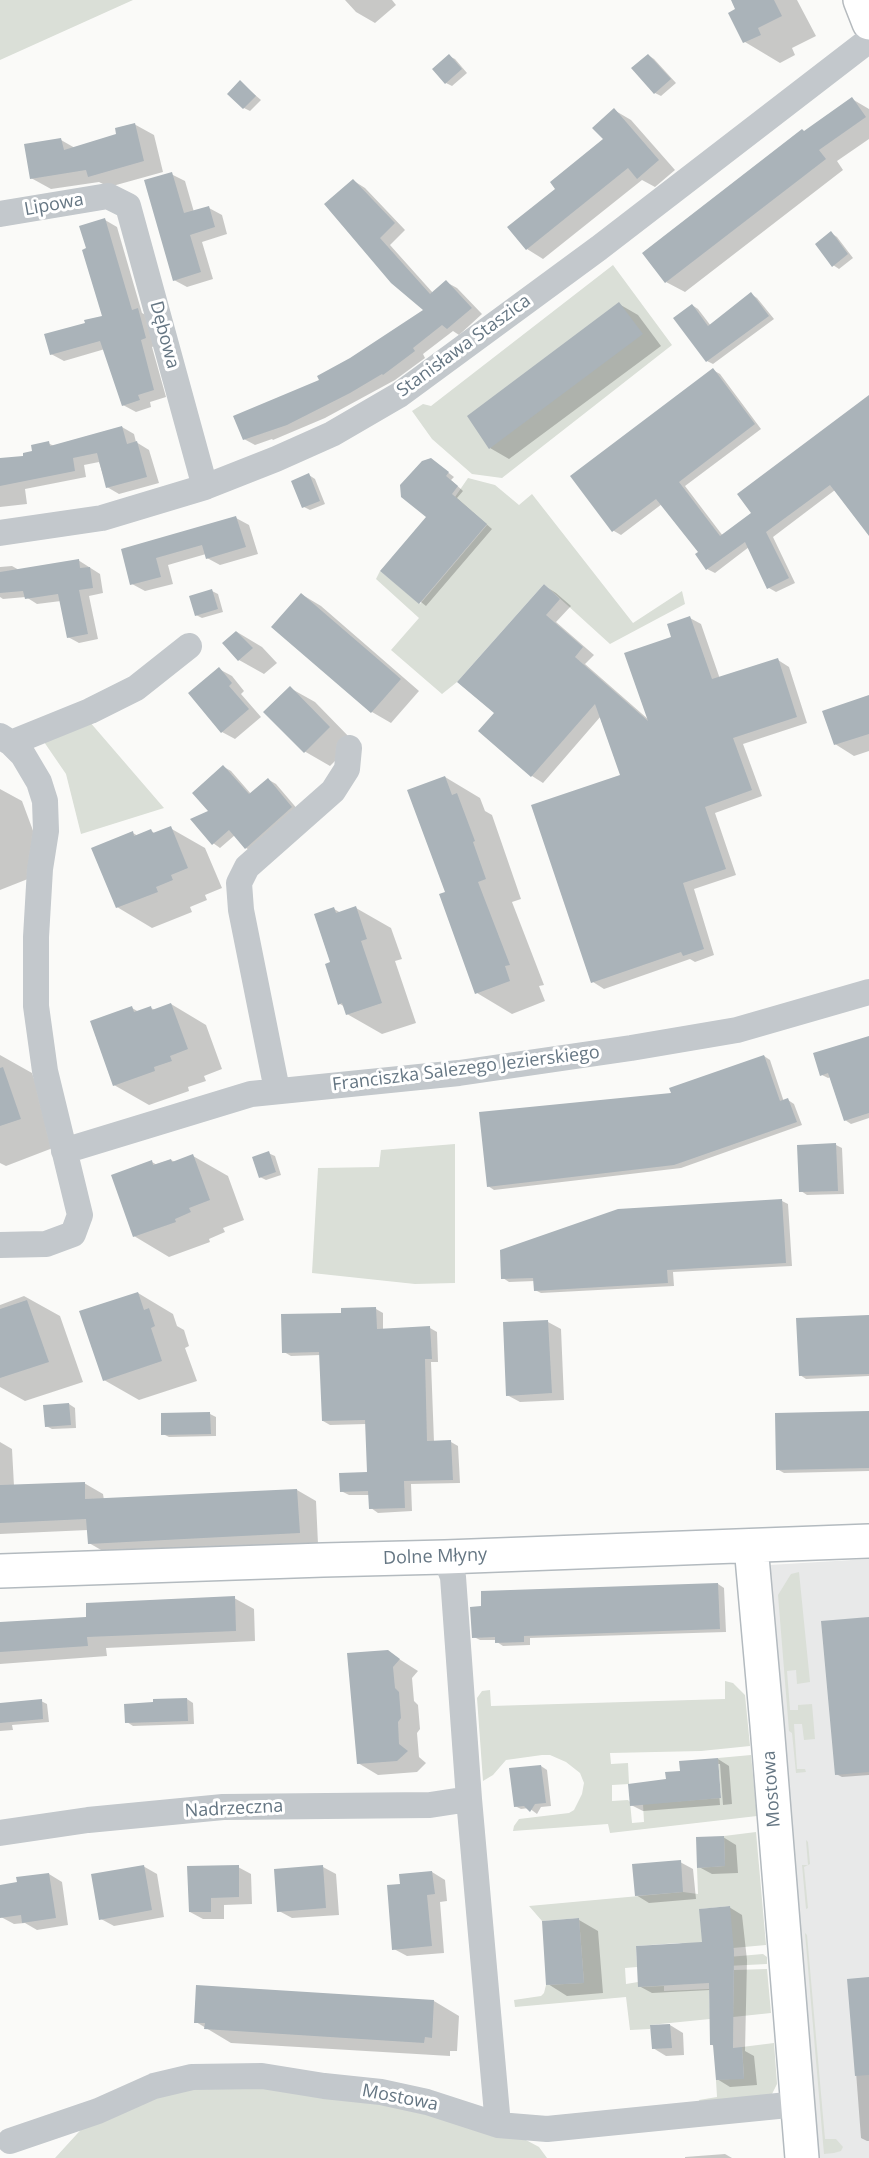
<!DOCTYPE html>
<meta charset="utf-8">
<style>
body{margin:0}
canvas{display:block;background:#fafaf8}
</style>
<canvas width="869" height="2158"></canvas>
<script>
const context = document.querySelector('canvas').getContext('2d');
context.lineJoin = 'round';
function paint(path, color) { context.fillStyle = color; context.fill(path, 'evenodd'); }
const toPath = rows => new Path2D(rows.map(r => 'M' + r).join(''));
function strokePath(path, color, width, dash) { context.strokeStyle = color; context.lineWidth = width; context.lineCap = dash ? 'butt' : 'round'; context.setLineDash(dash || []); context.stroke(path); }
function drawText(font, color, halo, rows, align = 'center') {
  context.font = font + ' "Open Sans",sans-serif'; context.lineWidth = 6; context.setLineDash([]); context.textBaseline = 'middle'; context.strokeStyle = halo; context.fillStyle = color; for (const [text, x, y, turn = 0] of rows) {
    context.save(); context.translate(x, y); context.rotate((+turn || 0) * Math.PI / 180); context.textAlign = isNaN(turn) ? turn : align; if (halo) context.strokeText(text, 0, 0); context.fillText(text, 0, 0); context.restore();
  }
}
const built = toPath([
 [869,1559,869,2158,802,2158,753,1566]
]);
const green = toPath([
 [0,0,133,0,0,60],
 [613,265,672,345,502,478,472,474,432,439,412,411,423,404,431,406],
 [468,478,495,485,519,505,532,494,633,623,682,591,685,604,610,644,544,584,457,682,442,694,391,650,419,618,376,579,380,571,420,604,487,525,455,497],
 [89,721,164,808,81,834,66,774,42,739],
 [455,1144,455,1283,415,1284,312,1273,318,1168,379,1167,381,1150],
 [799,1572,810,1682,797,1684,796,1670,787,1671,790,1710,798,1710,798,1705,812,1704,815,1739,804,1740,802,1724,794,1724,797,1769,805,1769,806,1772,796,1773,792,1733,789,1731,778,1595,791,1574],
 [725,1681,733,1683,745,1695,750,1746,701,1751,610,1753,611,1764,628,1763,629,1784,612,1785,612,1801,628,1800,630,1802,632,1823,644,1822,643,1804,721,1798,718,1758,751,1755,757,1816,610,1833,608,1824,513,1831,514,1826,519,1819,569,1813,574,1810,582,1794,584,1783,580,1773,566,1762,550,1755,542,1755,506,1760,493,1775,483,1781,477,1698,482,1691,490,1690,491,1706,725,1699],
 [756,1832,766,1945,722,1949,730,1906,700,1909,710,1951,679,1943,636,1946,637,1967,625,1968,626,1984,638,1982,638,1987,664,1986,664,1991,709,1989,710,2019,650,2025,650,2029,630,2030,626,1997,515,2007,514,2000,541,1996,544,1993,546,1985,584,1983,579,1918,542,1921,529,1906,683,1892,698,1894,697,1868,725,1866,724,1836],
 [806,1840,808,1842,810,1864,804,1867,808,1908,806,1909,802,1865,808,1865],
 [805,1933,807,1935,825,2139,836,2139,843,2147,841,2151,834,2153,824,2154],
 [763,1954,767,1957,767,1964,707,1967,705,1959],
 [767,1969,771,2013,733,2017,734,1970],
 [774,2043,777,2084,771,2096,700,2106,699,2100,717,2097,716,2080,744,2078,742,2047],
 [262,2076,498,2125,539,2147,547,2158,55,2158,98,2111,154,2086]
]);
const shadow = toPath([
 [345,0,392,0,396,5,375,23,356,12],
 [732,0,797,0,816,36,792,48,795,55,780,63,745,42,730,13,737,10],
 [648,55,654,59,676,83,661,96,655,93],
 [449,56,455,59,467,73,452,86,446,83],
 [240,82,261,100,250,111,244,108],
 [852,99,869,109,869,139,837,161,843,170,685,292,666,282,805,132],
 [614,110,631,120,675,170,655,187,642,180,543,259,527,249,558,189,605,140],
 [134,124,154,135,163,172,109,187,99,182,51,189,31,178,61,140,75,148,118,135],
 [171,174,185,181,194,212,209,208,222,215,227,234,202,242,213,279,187,287,174,280],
 [354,181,365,188,405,230,390,245,433,293,446,282,457,288,482,314,459,335,453,331,423,354,425,358,395,380,325,418,273,440,272,439,255,445,244,439,350,360,426,310,392,282],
 [105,220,117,227,142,313,150,317,158,345,152,347,166,397,150,402,151,407,136,412,123,405,105,349,64,361,51,354,87,324,103,317,88,249],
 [831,233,837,237,853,258,839,269,833,265],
 [751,294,757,298,774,319,713,364,707,361,692,305,698,309,711,326],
 [619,304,638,315,661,346,509,459,490,448],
 [713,370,720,374,761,429,685,486,723,536,753,513,869,397,869,534,835,490,773,537,795,583,776,592,769,588,749,547,715,573,707,569,701,552,662,504,621,535,614,531,573,477],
 [122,427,134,434,136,442,149,450,159,483,119,494,107,487,99,462,84,465,86,477,25,489,27,504,0,507,0,460,25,457,48,443,54,446],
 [437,464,454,477,451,480,463,491,457,498,492,529,426,606,382,571,428,517],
 [309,475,315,479,325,504,310,510,304,507],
 [236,518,249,525,258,554,220,565,207,558,206,554,168,565,173,584,145,591,132,584,123,550],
 [78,560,100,574,103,593,89,596,98,639,79,643,68,637,61,601,37,604,26,597,3,599,0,597,0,567,12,566,19,570],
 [545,586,556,593,571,606,556,622,594,655,585,664,649,720,673,638,690,618,701,624,720,679,778,660,789,667,807,723,743,744,762,796,715,813,736,875,694,889,714,955,695,962,690,959,604,989,593,982,622,776,601,716,543,783,532,776,480,731,496,713],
 [212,591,218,594,223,612,202,618,196,615],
 [301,594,321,606,419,691,391,723,372,712,273,627],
 [237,632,262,647,277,663,264,674,239,660],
 [219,669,232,676,244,691,241,694,261,717,235,739,222,732],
 [290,688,315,702,354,742,330,766,304,751],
 [869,697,869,751,854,756,835,744],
 [224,767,231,771,251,794,269,780,276,784,299,811,253,852,246,848,235,835,220,848,213,843,210,812],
 [445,777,480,798,485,811,492,815,521,899,512,902,544,985,539,986,545,1001,512,1014,477,993,441,895,447,893],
 [0,789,22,801,48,871,0,890],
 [170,828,205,848,222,888,205,895,207,900,190,907,192,912,152,928,117,907,133,833,138,836,151,831,156,834],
 [356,908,391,928,402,959,395,961,416,1023,382,1034,347,1014,345,1007,340,1004,332,963,334,909,341,913],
 [171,1004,206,1025,222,1069,204,1076,206,1081,188,1087,189,1091,149,1105,114,1085,132,1008,139,1012,151,1008,155,1010],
 [869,1037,869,1118,851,1124,845,1120,831,1077,828,1078,822,1075],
 [0,1055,32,1073,58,1146,6,1166,0,1163],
 [764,1056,770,1060,784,1102,788,1100,794,1104,802,1125,681,1168,494,1190,488,1186,673,1094],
 [836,1145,842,1148,844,1194,807,1195,801,1191],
 [268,1153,275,1156,281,1175,266,1180,260,1177],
 [193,1156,228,1176,244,1220,223,1228,225,1232,209,1239,210,1242,169,1257,134,1236,152,1162,157,1165,171,1160,175,1162],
 [782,1201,788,1204,792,1266,673,1272,674,1286,541,1293,535,1290,535,1281,509,1282,503,1278],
 [138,1293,173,1314,177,1326,184,1330,189,1346,185,1348,197,1381,139,1400,104,1380],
 [24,1296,60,1316,83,1382,25,1401,0,1387,0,1305],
 [376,1309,383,1313,383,1330,430,1328,437,1332,438,1362,431,1362,434,1442,451,1442,458,1446,460,1483,411,1484,412,1511,378,1513,371,1508,370,1495,349,1495,341,1491,369,1473,366,1424,330,1425,323,1421,321,1355,291,1356,284,1352,343,1314],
 [869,1316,869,1376,806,1379,800,1375],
 [548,1322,561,1329,564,1400,520,1402,507,1395],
 [69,1404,75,1408,76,1428,52,1429,46,1426],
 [869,1413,869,1471,784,1473,777,1469],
 [210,1414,216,1417,216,1436,169,1437,163,1434],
 [0,1442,12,1449,14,1486,84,1483,103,1494,104,1500,297,1490,316,1501,318,1544,108,1554,89,1543,88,1530,0,1534],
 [718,1584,724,1588,726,1632,530,1638,530,1645,503,1646,497,1642,497,1640,480,1640,474,1637,483,1608,482,1592],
 [234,1598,254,1609,255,1641,106,1648,107,1656,0,1664,0,1623,88,1618],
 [869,1618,869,1775,842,1777,836,1774],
 [388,1652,418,1671,412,1678,414,1701,418,1705,420,1729,417,1733,419,1757,426,1763,417,1772,378,1775,358,1763],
 [187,1699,193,1703,194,1724,133,1726,127,1722],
 [41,1701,47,1704,49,1722,12,1725,13,1730,0,1731,0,1704],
 [718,1759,729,1766,732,1804,723,1805,720,1764,717,1764,720,1805,643,1811,631,1805,667,1780],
 [541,1766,547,1770,551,1806,541,1807,537,1814,529,1808,521,1809,515,1806],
 [723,1837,736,1845,738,1873,712,1874,699,1867],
 [680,1862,693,1869,696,1899,649,1903,636,1895],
 [143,1866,157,1874,164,1917,114,1926,101,1919],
 [238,1867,251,1874,252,1904,224,1905,224,1919,203,1919,190,1912],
 [323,1867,336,1874,339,1915,292,1918,279,1911],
 [432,1872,445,1880,447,1901,440,1902,444,1953,407,1956,394,1949,401,1886],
 [49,1874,62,1882,68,1925,37,1930,25,1923,14,1924,1,1917,0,1886,19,1884],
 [729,1907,742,1915,747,1960,745,2051,754,2056,757,2085,730,2087,717,2079,715,2046,712,2045,710,1990,652,1993,639,1986,704,1944],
 [579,1920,598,1931,603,1993,567,1996,548,1984],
 [869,1979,869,2141,867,2141,861,2138,849,1980],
 [434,2001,459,2016,457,2051,450,2051,450,2056,231,2043,196,2022],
 [670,2025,683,2033,684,2055,666,2056,653,2048],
 [725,2154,732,2158,685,2158,685,2157]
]);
const building = toPath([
 [731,0,774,0,782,16,758,28,761,35,743,43,728,13,735,9],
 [449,54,462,69,445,84,432,69],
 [648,54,671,79,654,94,631,68],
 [240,80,256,96,243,109,227,94],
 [852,97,866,117,819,150,826,159,665,283,642,253,802,129,804,131],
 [614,108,659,160,637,179,628,168,526,250,507,227,555,189,550,182,603,139,592,128],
 [135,123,144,161,88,177,86,170,30,179,24,144,61,138,64,150,116,134,115,128],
 [172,172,184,213,209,206,215,227,190,235,201,272,173,281,144,180],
 [353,179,395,223,380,238,430,294,446,280,472,308,447,329,442,325,413,348,415,351,383,375,382,374,350,393,287,425,243,440,233,416,319,380,317,376,350,358,423,310,391,283,324,204],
 [105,218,132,310,138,308,146,338,141,340,154,390,138,395,140,400,122,406,100,341,50,355,44,334,85,323,84,320,102,316,82,250,86,248,79,226],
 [831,231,848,254,832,267,815,244],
 [751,292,769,316,706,362,673,318,692,304,708,326],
 [619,302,643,334,489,449,467,416],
 [713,368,755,424,679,482,720,536,751,513,737,494,869,395,869,536,830,485,766,532,789,578,767,589,745,542,706,570,695,554,698,552,656,499,612,532,570,476],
 [122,426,127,444,137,441,147,477,106,488,97,453,73,458,75,471,0,486,0,458,23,456,23,453,32,451,31,445,49,441,50,446],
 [431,458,449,472,446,476,458,486,452,494,487,524,419,604,380,571,426,517,401,497,400,485,422,461],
 [309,473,320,501,302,508,291,481],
 [236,516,246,547,206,559,202,545,156,558,161,577,130,585,121,549],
 [79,559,80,568,90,567,93,588,79,590,88,634,67,638,58,594,25,599,23,591,0,593,0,572],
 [544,584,560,599,546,615,583,647,575,657,648,721,624,653,671,637,667,624,690,616,712,679,778,658,797,717,733,738,752,790,705,807,726,869,683,883,704,949,683,956,681,952,591,983,531,805,620,775,595,704,531,777,478,731,494,713,457,682],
 [212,589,218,609,195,616,189,596],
 [301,593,401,679,371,713,271,627],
 [236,631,253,648,238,661,222,643],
 [219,667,232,683,229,686,249,709,221,733,188,693],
 [290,686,330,727,304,753,263,712],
 [869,695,869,734,834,745,822,711],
 [223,765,249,794,268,778,292,807,245,849,229,830,212,845,190,819,208,811,192,793],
 [445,776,452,795,457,793,475,841,473,842,486,879,478,882,510,965,505,966,510,981,475,994,439,894,445,892,407,790],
 [171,826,188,868,171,875,173,880,156,887,158,892,116,908,91,848,133,831,134,836,151,829,153,833],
 [356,906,367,939,361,941,382,1003,346,1015,342,1003,338,1005,325,964,330,962,314,914,334,907,336,913],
 [171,1003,188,1049,170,1056,172,1061,154,1067,155,1071,113,1086,90,1021,132,1006,134,1012,151,1006,152,1010],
 [869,1036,869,1113,844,1121,828,1073,820,1076,813,1053],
 [764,1055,780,1101,788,1098,797,1122,674,1165,487,1187,479,1112,671,1093,669,1088],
 [3,1067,21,1119,0,1126,0,1068],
 [836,1143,838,1191,799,1192,797,1145],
 [269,1151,276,1172,259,1178,252,1157],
 [193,1154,210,1200,189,1208,191,1212,175,1219,176,1222,133,1237,111,1175,152,1160,153,1165,171,1159,172,1162],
 [782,1199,786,1263,667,1270,668,1283,534,1291,533,1278,501,1279,500,1250,618,1209],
 [138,1292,144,1310,149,1308,155,1326,151,1328,162,1361,103,1381,79,1311],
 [27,1300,49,1362,0,1378,0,1309],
 [376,1307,377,1329,430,1326,432,1359,425,1359,427,1441,451,1440,453,1480,404,1481,405,1508,369,1509,368,1491,340,1492,339,1473,367,1472,365,1420,322,1421,319,1352,282,1353,281,1314,341,1313,341,1308],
 [869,1315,869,1374,799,1376,796,1318],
 [548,1320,552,1393,506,1396,503,1322],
 [69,1403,71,1425,45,1427,43,1405],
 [869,1411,869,1468,776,1470,775,1413],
 [210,1412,211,1434,161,1435,161,1413],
 [85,1482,85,1499,297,1489,300,1533,88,1544,86,1519,0,1523,0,1485],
 [718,1583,720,1629,524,1636,524,1642,495,1643,495,1637,472,1638,470,1607,481,1606,481,1591],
 [235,1596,236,1631,87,1637,88,1646,0,1652,0,1622,86,1617,86,1603],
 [869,1617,869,1772,835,1775,821,1621],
 [388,1650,400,1659,393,1667,395,1688,399,1692,401,1718,398,1722,399,1744,408,1751,397,1761,357,1764,347,1653],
 [187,1698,188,1721,125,1723,124,1704,153,1702,153,1699],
 [42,1699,43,1719,0,1723,0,1703],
 [718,1758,721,1798,630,1806,628,1784,666,1779,665,1772,680,1771,679,1761],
 [541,1765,546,1803,535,1804,530,1812,524,1806,514,1807,509,1768],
 [724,1836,725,1866,697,1868,696,1837],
 [681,1860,683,1892,635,1896,632,1864],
 [144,1865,152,1910,99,1920,91,1874],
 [239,1865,239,1897,211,1898,211,1912,189,1912,187,1866],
 [323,1865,326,1908,277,1912,274,1869],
 [432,1871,435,1894,427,1895,432,1946,392,1950,387,1885,400,1884,399,1874],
 [49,1873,56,1918,22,1923,21,1915,0,1918,0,1885,17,1882,16,1877],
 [730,1906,734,1952,733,2048,742,2047,744,2079,716,2080,713,2045,710,2045,709,1983,638,1987,636,1946,702,1942,699,1909],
 [579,1918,584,1983,546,1985,542,1921],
 [869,1977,869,2075,855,2076,847,1979],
 [196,1985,434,2000,432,2038,425,2037,424,2043,204,2029,205,2023,194,2023],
 [670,2024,672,2048,652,2049,650,2025]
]);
const street = toPath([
 [0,214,108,196,128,206,205,487],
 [0,533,102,518,205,487,276,459,332,434,399,395,599,248,869,40],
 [0,736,11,743,23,755,39,782,45,801,46,831,40,869,36,937,36,1006,45,1071,80,1215,73,1234,46,1244,0,1245],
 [11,743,90,711,136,688,189,646],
 [277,1090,241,910,239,883,247,867,333,791,347,769,349,748],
 [64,1151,251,1094,459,1073,631,1048,737,1030,869,992],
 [445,1557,453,1577,469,1799,498,2125],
 [0,1833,88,1820,223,1807,430,1805,469,1799],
 [10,2141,98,2111,154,2086,192,2077,262,2076,324,2086,381,2092,427,2102,498,2125,547,2129,798,2104]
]);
const secondary = toPath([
 [751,1546,767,1725,802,2158],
 [0,1571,323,1560,445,1557,869,1541]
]);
const primary = toPath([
 [860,0,869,23]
]);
const streetNames = [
 ["Lipowa",54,205,-10],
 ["Dębowa",164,335,75],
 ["Stanisława Staszica",464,346,-36],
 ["Franciszka Salezego Jezierskiego",466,1069,-7],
 ["Dolne Młyny",435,1557,-2],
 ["Mostowa",772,1789,-94],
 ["Nadrzeczna",234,1809,-3],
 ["Mostowa",400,2098,11]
];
paint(built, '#e8e9e9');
paint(green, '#dadfd7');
paint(shadow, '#0003');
paint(building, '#aab3b9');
strokePath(secondary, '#b3babf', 36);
strokePath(primary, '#b5babe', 36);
strokePath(street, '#c3c8cc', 26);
strokePath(secondary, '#fff', 33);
strokePath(primary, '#fff', 33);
drawText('18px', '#657683', '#fff', streetNames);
</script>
